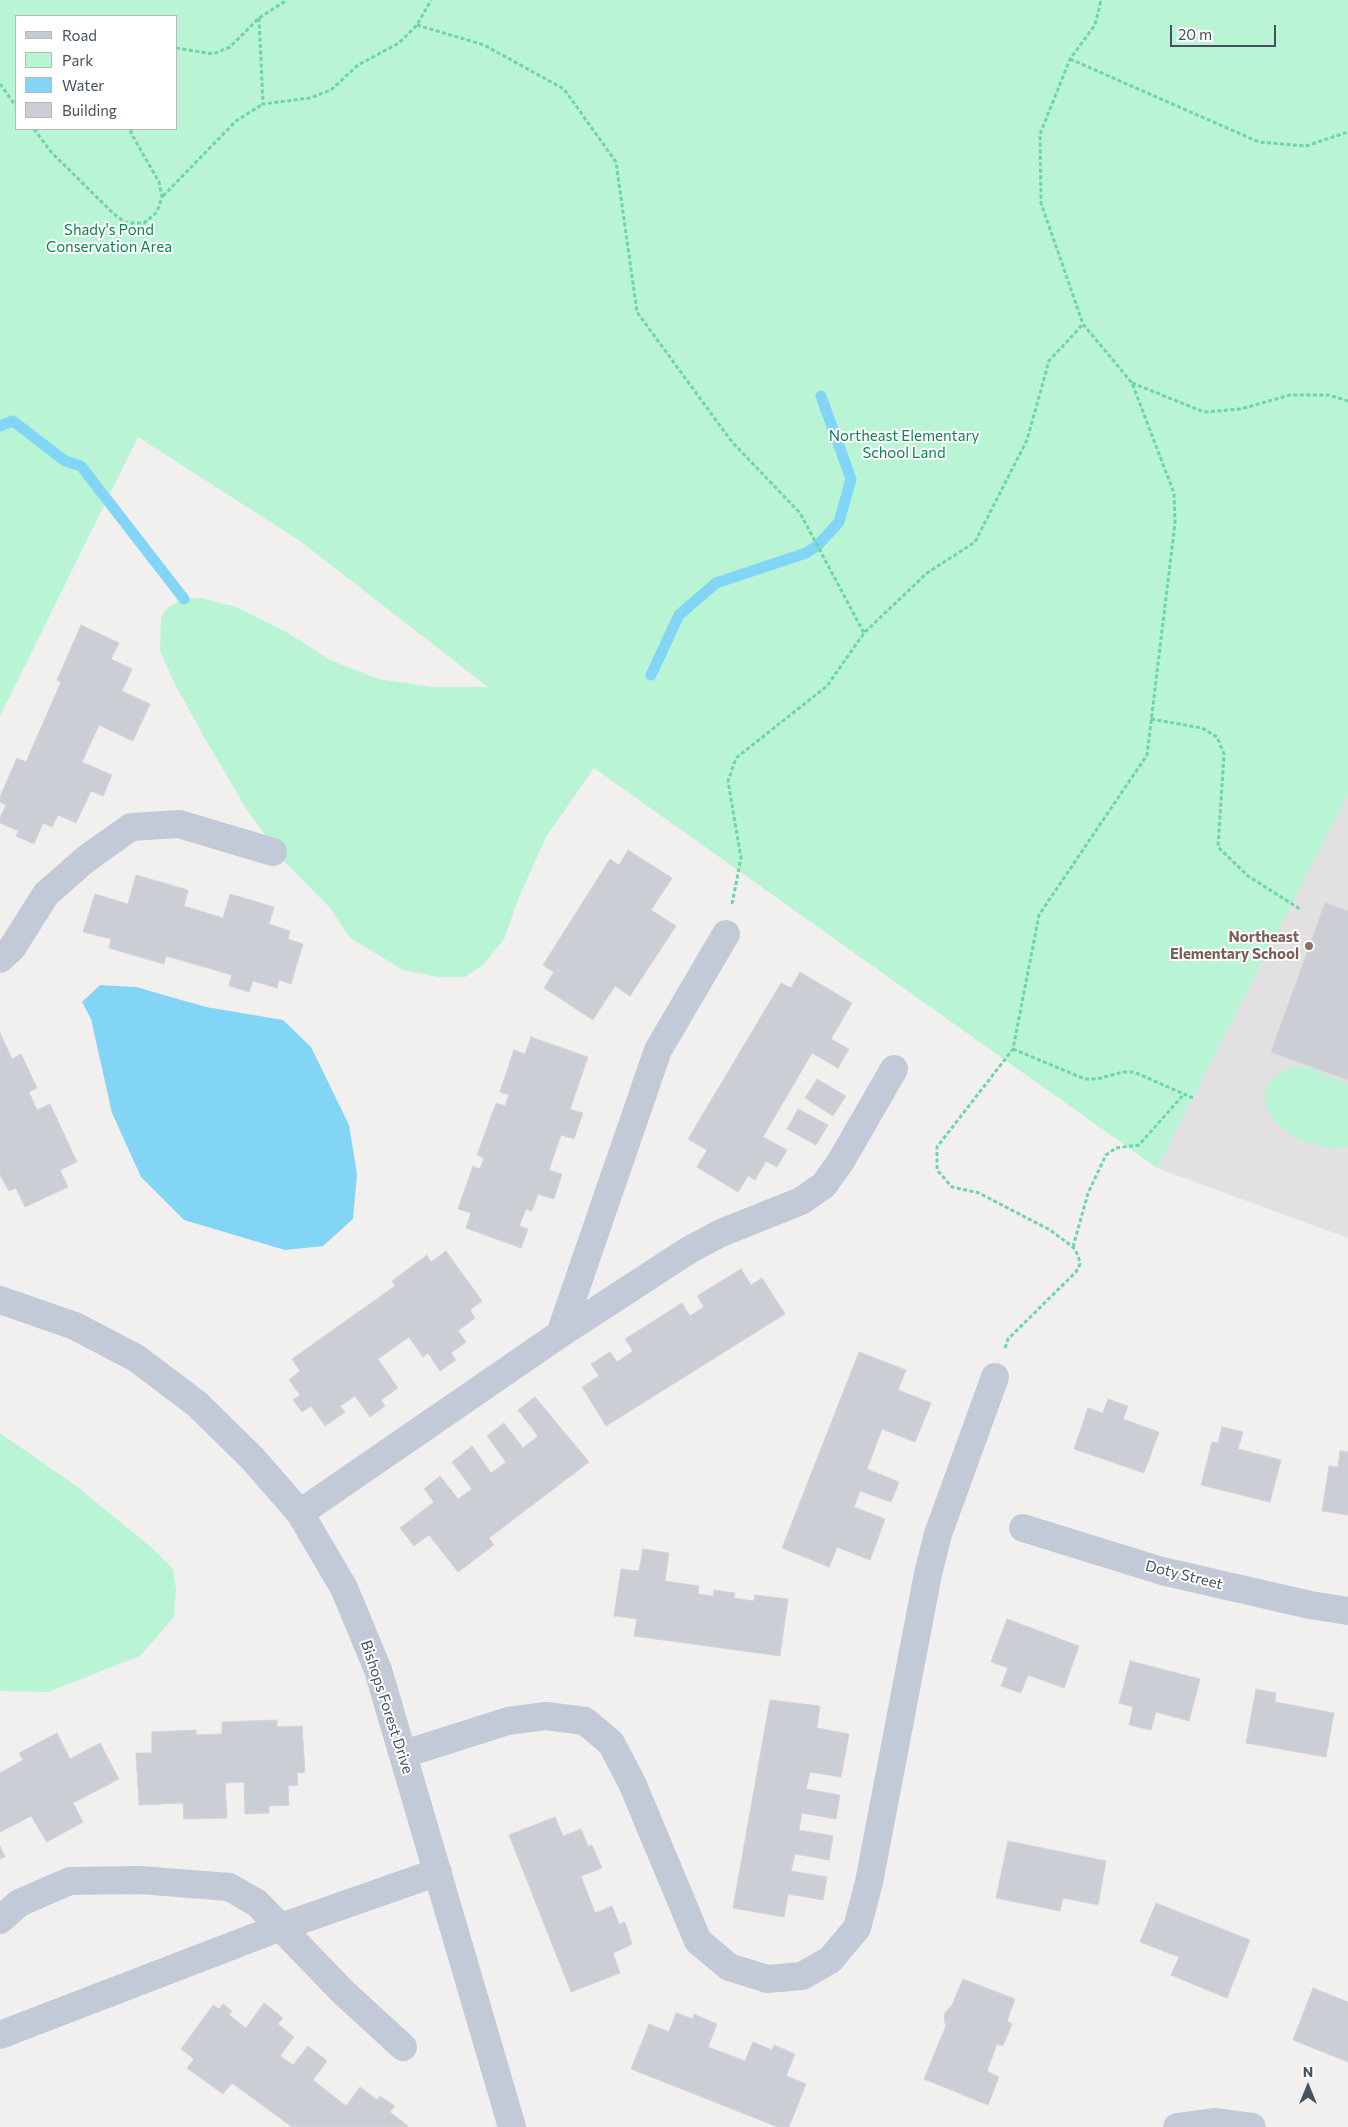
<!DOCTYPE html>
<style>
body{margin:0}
#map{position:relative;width:1348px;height:2127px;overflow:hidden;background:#f2efef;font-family:Commissioner,sans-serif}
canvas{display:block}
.legend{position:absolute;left:15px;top:15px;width:162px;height:115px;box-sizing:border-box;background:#fff;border:1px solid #b5b9bf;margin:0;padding:6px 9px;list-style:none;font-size:15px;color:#45515f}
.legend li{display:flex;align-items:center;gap:10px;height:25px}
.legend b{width:25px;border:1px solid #b5b9bf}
.north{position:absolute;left:1283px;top:2062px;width:50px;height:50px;-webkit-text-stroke:4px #fff;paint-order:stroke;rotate:0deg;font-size:14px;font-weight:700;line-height:20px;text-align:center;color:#45515f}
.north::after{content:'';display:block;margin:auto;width:18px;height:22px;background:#45515f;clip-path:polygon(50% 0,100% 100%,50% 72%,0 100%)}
.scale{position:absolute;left:1170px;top:25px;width:106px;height:22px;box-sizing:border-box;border:2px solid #45515f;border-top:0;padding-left:6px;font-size:15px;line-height:18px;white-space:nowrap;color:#45515f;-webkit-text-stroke:4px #fff;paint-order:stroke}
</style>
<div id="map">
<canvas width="1348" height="2127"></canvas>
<ul class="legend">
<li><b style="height:6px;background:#c1cad6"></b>Road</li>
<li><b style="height:14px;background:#b9f4d4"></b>Park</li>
<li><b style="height:14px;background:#82d5f5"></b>Water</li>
<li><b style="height:14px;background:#cbced4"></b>Building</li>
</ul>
<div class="north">N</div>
<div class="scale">20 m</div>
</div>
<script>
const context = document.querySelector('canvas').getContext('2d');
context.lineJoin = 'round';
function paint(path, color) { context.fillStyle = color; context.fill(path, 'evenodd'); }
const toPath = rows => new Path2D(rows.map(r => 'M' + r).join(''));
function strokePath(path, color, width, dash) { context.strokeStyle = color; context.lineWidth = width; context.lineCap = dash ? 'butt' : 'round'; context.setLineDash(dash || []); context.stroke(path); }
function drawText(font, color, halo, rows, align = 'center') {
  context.font = font + ' Commissioner,sans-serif'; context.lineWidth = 4; context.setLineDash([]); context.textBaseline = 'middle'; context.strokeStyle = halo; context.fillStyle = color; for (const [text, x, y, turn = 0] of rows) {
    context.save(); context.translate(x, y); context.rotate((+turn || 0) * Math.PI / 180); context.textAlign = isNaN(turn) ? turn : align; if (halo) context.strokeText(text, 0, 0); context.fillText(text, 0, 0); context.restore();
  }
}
const education = toPath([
 [1348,794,1348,1238,1157,1168]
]);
const green = toPath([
 [0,0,1348,0,1348,794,1157,1168,594,768,546,837,519,897,504,939,483,965,465,977,438,977,403,970,349,937,331,909,283,860,247,810,203,735,175,684,160,651,161,617,168,607,184,599,201,598,236,607,288,633,330,660,378,679,433,687,488,687,300,541,138,437,0,716],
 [16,16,176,16,176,129,16,129],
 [1288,1067,1308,1067,1348,1084,1348,1147,1331,1149,1295,1138,1275,1122,1266,1106,1266,1088,1273,1078],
 [0,1433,75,1485,151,1547,173,1569,176,1590,174,1617,140,1656,48,1692,0,1691]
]);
const water = toPath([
 [100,985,136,987,206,1007,283,1020,311,1047,349,1125,357,1174,353,1219,323,1246,285,1250,184,1220,141,1177,112,1113,91,1019,82,1002]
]);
const stream = toPath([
 [0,426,13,421,65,461,81,466,184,599],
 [651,675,679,615,716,583,806,553,818,545,839,522,851,479,821,396]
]);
const building = toPath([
 [81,625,119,643,111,659,132,669,122,691,150,704,133,741,99,725,82,762,112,775,103,796,91,791,76,823,58,815,52,827,43,823,34,844,16,836,19,831,0,823,0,818,6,805,0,802,0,797,17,758,26,762,61,682,57,680,81,625],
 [628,850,672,878,651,910,676,926,630,996,615,986,593,1020,544,988,554,972,543,965,610,859,619,865,628,850],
 [136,875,188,890,184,906,223,918,230,894,274,907,269,924,290,931,288,939,303,944,291,984,279,980,277,988,253,981,249,992,229,986,232,975,166,956,164,964,109,948,111,939,83,932,95,894,128,904,136,875],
 [1325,903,1348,911,1348,1080,1271,1052,1325,903],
 [800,972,852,1003,831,1039,849,1049,838,1068,812,1053,763,1137,787,1150,777,1167,766,1161,755,1180,748,1176,738,1192,697,1167,707,1150,688,1139,781,983,791,988,800,972],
 [0,1033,12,1059,21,1054,37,1088,29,1092,37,1110,50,1104,77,1162,60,1170,68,1187,25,1207,16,1188,9,1191,0,1175,0,1033],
 [531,1037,588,1057,570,1109,583,1113,574,1139,561,1135,549,1170,562,1174,554,1199,538,1194,532,1211,526,1209,519,1226,528,1229,521,1248,466,1228,471,1213,458,1209,473,1166,480,1169,484,1158,477,1155,496,1103,505,1106,509,1095,500,1092,514,1050,525,1054,531,1037],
 [817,1079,846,1096,833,1116,805,1098,817,1079],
 [798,1109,828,1125,816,1145,787,1129,798,1109],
 [446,1251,482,1301,470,1310,475,1318,458,1331,466,1342,451,1353,456,1360,440,1371,428,1353,423,1357,409,1337,378,1359,398,1388,381,1400,385,1406,370,1417,355,1396,340,1406,345,1412,325,1426,311,1406,302,1412,293,1400,300,1395,289,1380,300,1371,292,1359,395,1286,392,1281,427,1255,431,1262,446,1251],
 [741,1269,751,1285,762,1278,785,1314,606,1426,582,1387,599,1376,591,1364,610,1352,617,1362,633,1351,625,1339,682,1303,690,1316,704,1307,697,1296,741,1269],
 [859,1352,906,1370,898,1390,931,1403,915,1442,882,1429,867,1469,899,1482,891,1502,860,1491,854,1507,885,1519,870,1560,837,1547,829,1567,782,1548,859,1352],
 [535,1397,589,1462,489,1538,494,1545,458,1572,429,1535,414,1546,400,1528,434,1502,424,1489,440,1476,458,1499,472,1489,452,1462,472,1446,491,1473,506,1462,487,1436,504,1423,523,1448,538,1436,518,1410,535,1397],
 [1108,1399,1128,1406,1123,1419,1159,1432,1144,1473,1074,1449,1088,1408,1103,1413,1108,1399],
 [1222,1427,1243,1432,1238,1449,1281,1460,1270,1502,1201,1485,1212,1442,1218,1443,1222,1427],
 [1340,1451,1348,1452,1348,1515,1322,1511,1329,1466,1338,1467,1340,1451],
 [643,1549,669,1553,665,1581,699,1586,698,1594,713,1596,714,1590,735,1593,734,1598,754,1601,755,1595,788,1599,780,1656,634,1636,637,1619,614,1616,621,1569,639,1571,643,1549],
 [1007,1619,1079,1646,1064,1688,1028,1675,1021,1693,1001,1686,1008,1668,991,1662,1007,1619],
 [1130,1661,1200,1679,1189,1721,1156,1712,1151,1730,1129,1725,1133,1707,1119,1703,1130,1661],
 [1256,1689,1276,1693,1275,1702,1334,1713,1326,1757,1246,1743,1256,1689],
 [770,1700,820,1706,817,1728,849,1734,841,1777,810,1772,806,1789,840,1795,836,1819,802,1813,799,1830,833,1836,829,1860,795,1854,791,1871,827,1877,823,1900,788,1894,784,1917,733,1908,770,1700],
 [277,1720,277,1727,302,1726,305,1772,297,1773,298,1785,288,1786,289,1805,269,1806,269,1813,245,1814,244,1782,225,1783,227,1818,184,1819,183,1803,139,1805,136,1753,152,1753,152,1732,196,1730,196,1735,222,1734,222,1722,277,1720],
 [57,1733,70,1759,100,1743,119,1779,73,1803,83,1822,47,1842,31,1816,0,1832,0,1773,23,1760,19,1753,57,1733],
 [555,1817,563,1836,581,1829,588,1846,592,1845,602,1868,581,1876,595,1913,612,1906,619,1924,625,1922,632,1944,613,1953,620,1973,571,1992,509,1835,555,1817],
 [1008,1841,1106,1861,1098,1905,1063,1898,1060,1911,996,1898,1008,1841],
 [0,1846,5,1857,0,1859,0,1846],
 [1156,1903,1250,1940,1227,1998,1171,1975,1179,1957,1140,1942,1156,1903],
 [963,1979,1015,1999,1007,2021,1012,2024,1003,2046,997,2044,987,2071,999,2077,988,2105,924,2079,946,2026,944,2019,945,2013,952,2005,963,1979],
 [1313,1988,1348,2002,1348,2062,1293,2040,1313,1988],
 [264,2003,283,2018,278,2024,294,2037,280,2056,293,2065,308,2046,327,2061,313,2080,346,2106,360,2087,377,2100,380,2096,395,2106,390,2112,408,2126,407,2127,292,2127,232,2083,223,2094,187,2068,194,2059,181,2049,213,2005,219,2009,223,2004,232,2011,229,2015,246,2028,264,2003],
 [676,2013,693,2019,694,2014,717,2024,708,2047,745,2061,753,2042,772,2050,774,2045,795,2054,786,2076,806,2084,789,2127,778,2127,631,2069,649,2024,669,2032,676,2013]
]);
const path = toPath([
 [259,18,263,104,310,98,331,90,358,65,399,43,417,25,431,0],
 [417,25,484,45,564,89,616,162,637,312,732,442,800,513,864,633],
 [176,48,213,54,230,47,259,18,287,0],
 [1070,59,1259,142,1306,146,1348,132],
 [0,84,16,106],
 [34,129,52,153,114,214,126,223,144,223,157,212,162,197,159,182,131,133,131,129],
 [163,196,236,121,263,104],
 [1132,383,1204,412,1241,409,1290,395,1329,395,1348,401],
 [1151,719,1202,728,1217,737,1224,754,1218,847,1248,876,1300,909],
 [732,904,741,858,728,781,736,758,827,686,864,633,927,573,975,542,1027,440,1049,361,1083,324],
 [1013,1049,1085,1079,1097,1079,1123,1072,1134,1072,1193,1098],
 [1073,1247,1088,1193,1106,1155,1116,1148,1139,1145,1184,1094],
 [1005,1348,1008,1339,1076,1272,1080,1264,1078,1255,1073,1247,1050,1230,979,1193,952,1187,937,1170,937,1147,1013,1049,1039,915,1147,755,1175,523,1174,493,1132,383,1083,324,1041,203,1040,134,1070,59,1095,25,1101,0]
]);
const minor = toPath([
 [0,959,12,948,46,894,86,859,131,827,179,824,273,852],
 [0,1300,75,1326,136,1358,197,1404,252,1458,300,1513,344,1588,378,1670,512,2127],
 [560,1334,658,1050,726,934],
 [300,1513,560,1334,689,1250,721,1233,801,1201,824,1185,841,1161,894,1069],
 [1023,1528,1162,1571,1310,1605,1348,1611],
 [404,1754,508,1721,546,1716,585,1721,611,1743,632,1783,698,1941,729,1967,767,1979,802,1976,830,1960,857,1928,869,1882,928,1574,938,1534,995,1377],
 [0,1920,19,1903,70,1881,140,1880,229,1887,257,1903,343,1992,403,2047],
 [0,2035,281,1927,438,1872],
 [1177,2127,1214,2122,1252,2127]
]);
const markers = [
 [1309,946,5,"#8d6e63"]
];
const parkNames = [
 ["Shady's Pond",109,230],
 ["Conservation Area",109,247],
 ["Northeast Elementary",904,436],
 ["School Land",904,453]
];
const educationNames = [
 ["Northeast",1299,937],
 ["Elementary School",1299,954]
];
const streetNames = [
 ["Doty Street",1184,1575,14],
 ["Bishops Forest Drive",387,1707,72]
];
paint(education, '#e3e0e1');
paint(green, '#b9f4d4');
paint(water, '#82d5f5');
strokePath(stream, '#82d5f5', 11);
paint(building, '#cbced4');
strokePath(building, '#d3d4db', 1);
strokePath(path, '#6ed5aa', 3, [4, 2.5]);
strokePath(minor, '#c1cad6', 28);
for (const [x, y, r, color] of markers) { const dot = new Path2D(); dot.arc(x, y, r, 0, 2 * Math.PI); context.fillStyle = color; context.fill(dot); strokePath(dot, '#fff', 2); }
drawText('15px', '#0e8251', '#fff', parkNames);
drawText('bold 15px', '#785e54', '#fff', educationNames, 'right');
drawText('15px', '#45515f', '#fff', streetNames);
</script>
